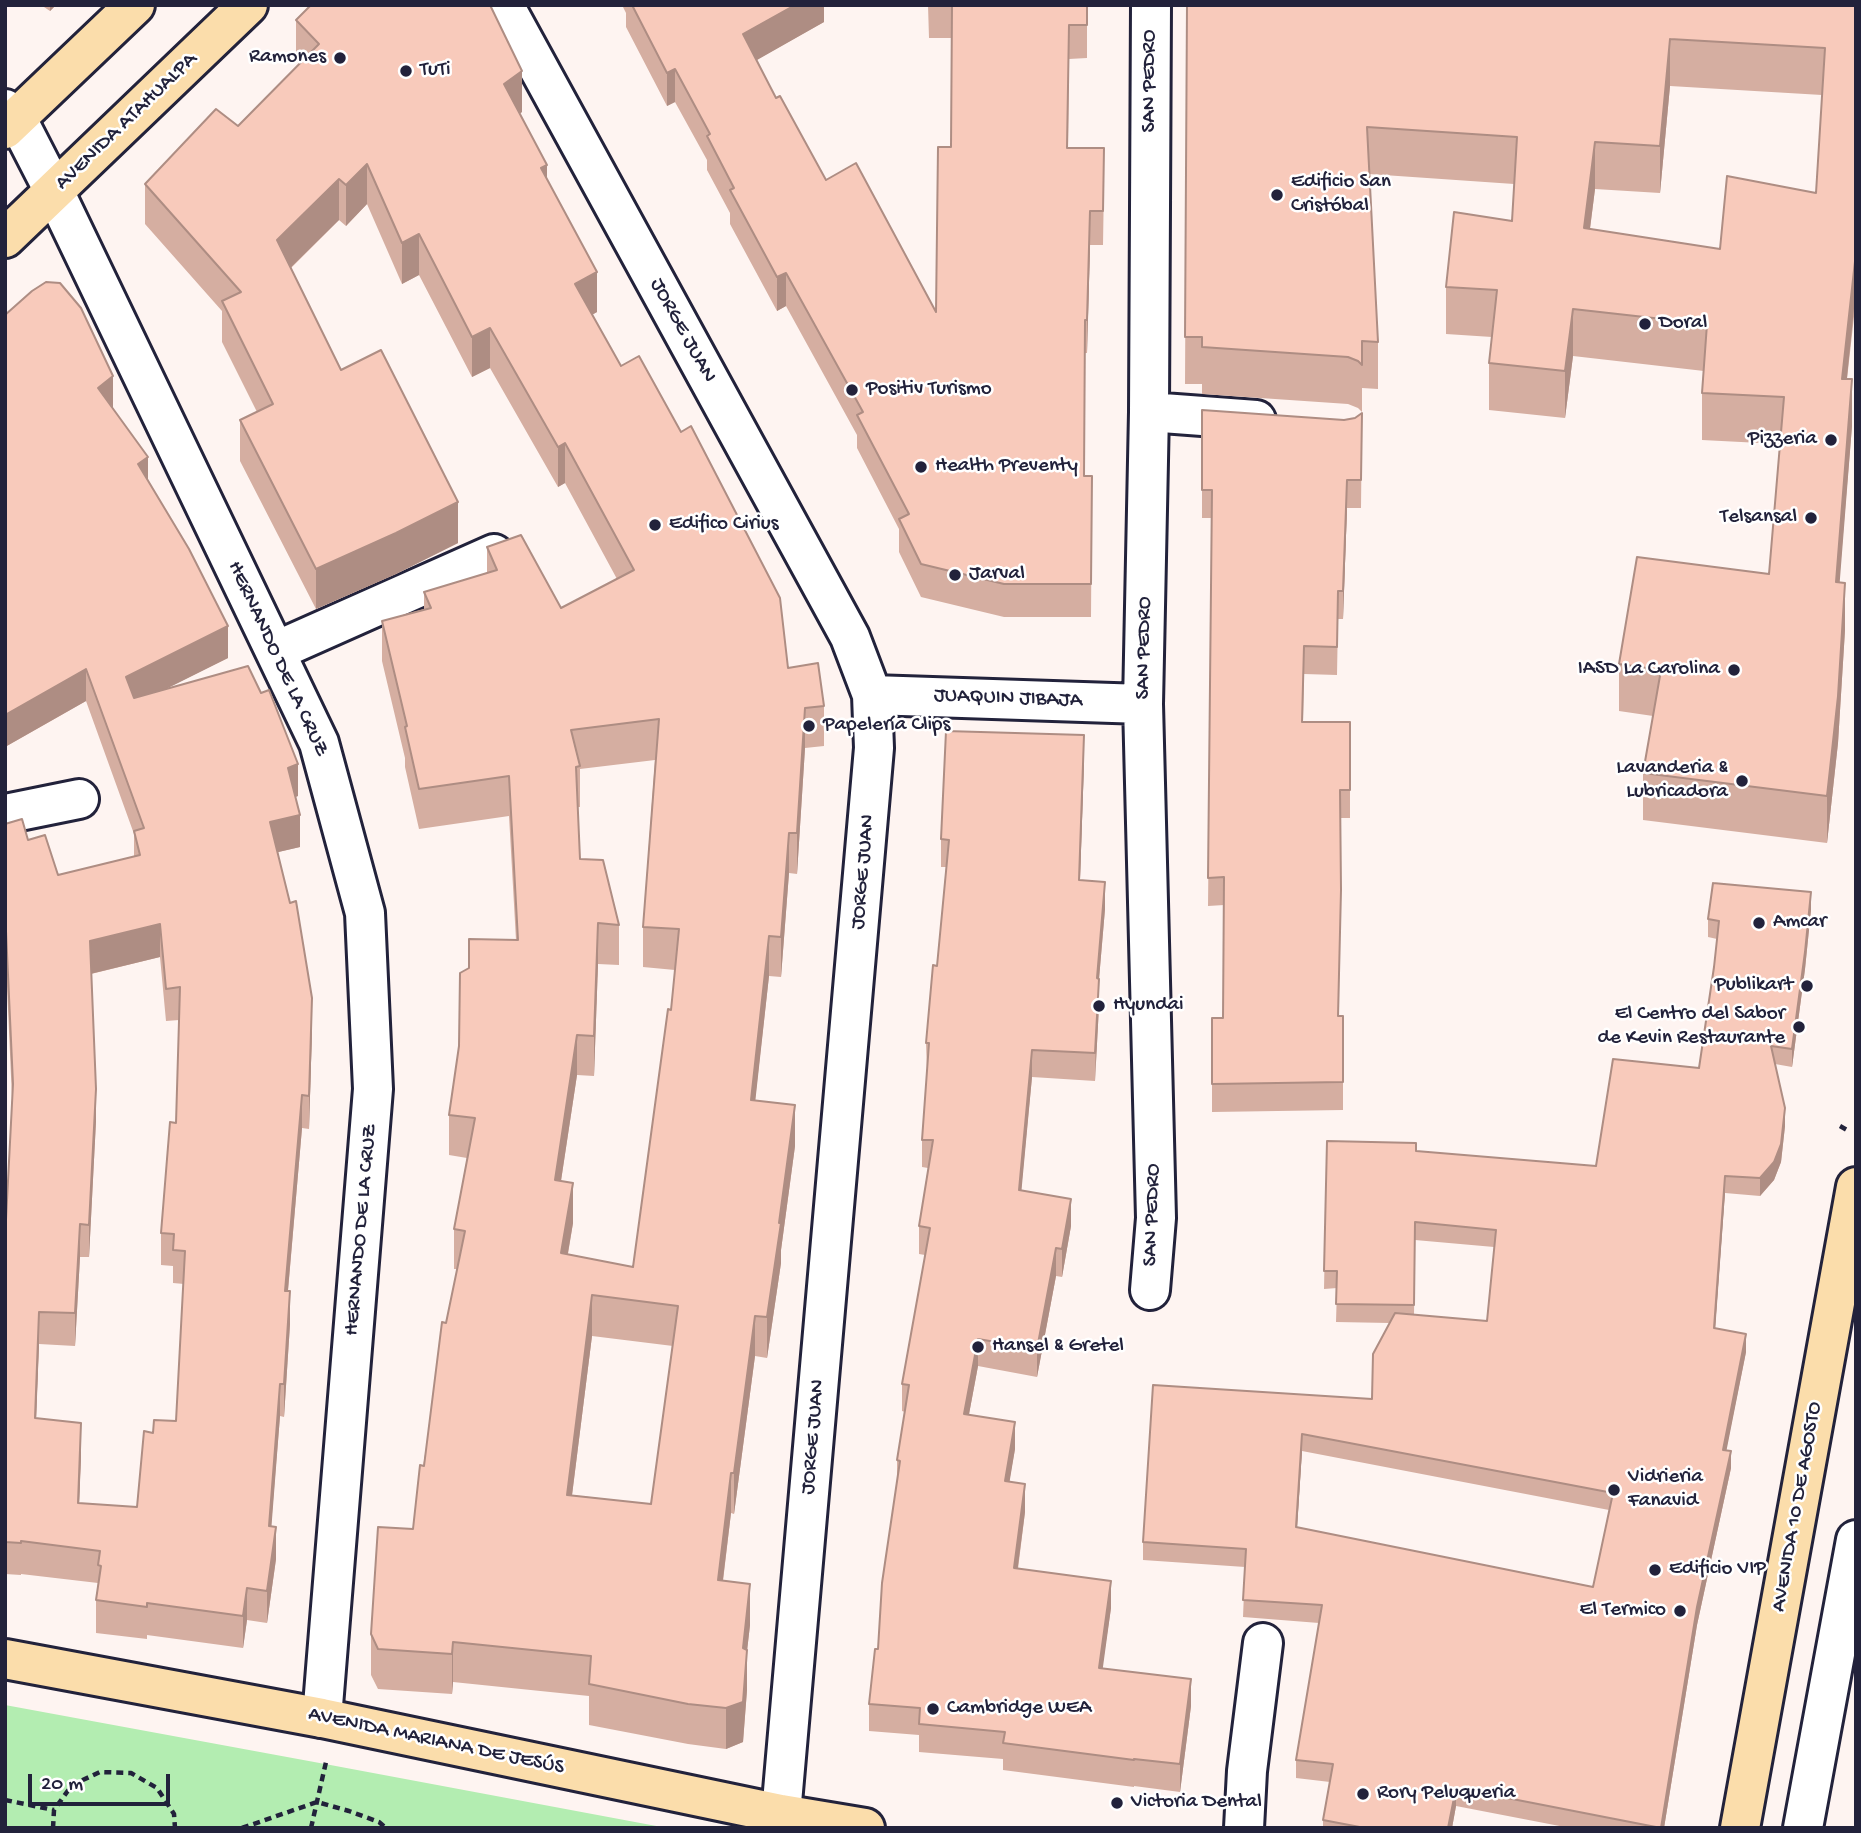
<!DOCTYPE html>
<meta charset="utf-8">
<style>
body{margin:0}
#map{position:relative;width:1861px;height:1833px;overflow:hidden;background:#fef4f1;font-family:"Gochi Hand",sans-serif}
canvas{display:block}
.frame{position:absolute;inset:0;border:7px solid #22223b;pointer-events:none}
.scale{position:absolute;left:28px;top:1774px;width:142px;height:32px;box-sizing:border-box;border:4px solid #22223b;border-top:0;padding-left:9px;font-size:21px;line-height:24px;white-space:nowrap;color:#22223b;-webkit-text-stroke:5px #fff;paint-order:stroke}
</style>
<div id="map">
<canvas width="1861" height="1833"></canvas>
<div class="frame"></div>
<div class="scale">20 m</div>
</div>
<script>
const context = document.querySelector('canvas').getContext('2d');
context.lineJoin = 'round';
function paint(path, color) { context.fillStyle = color; context.fill(path, 'evenodd'); }
const toPath = rows => new Path2D(rows.map(r => 'M' + r).join(''));
function strokePath(path, color, width, dash) { context.strokeStyle = color; context.lineWidth = width; context.lineCap = dash ? 'butt' : 'round'; context.setLineDash(dash || []); context.stroke(path); }
function drawText(font, color, halo, rows, align = 'center') {
  context.font = font + ' "Gochi Hand",sans-serif'; context.lineWidth = 5; context.setLineDash([]); context.textBaseline = 'middle'; context.strokeStyle = halo; context.fillStyle = color; for (const [text, x, y, turn = 0] of rows) {
    context.save(); context.translate(x, y); context.rotate((+turn || 0) * Math.PI / 180); context.textAlign = isNaN(turn) ? turn : align; if (halo) context.strokeText(text, 0, 0); context.fillText(text, 0, 0); context.restore();
  }
}
const green = toPath([
 [5,1705,325,1764,667,1828,5,1828]
]);
const path = toPath([
 [1840,1126,1847,1130],
 [5,1800,54,1810],
 [53,1828,54,1810,72,1785,100,1772,131,1773,157,1788,174,1814,175,1828],
 [242,1828,317,1802,349,1811,379,1822,386,1828],
 [311,1828,326,1762]
]);
const minor = toPath([
 [504,5,850,637,872,695,874,748,781,1814,778,1828],
 [5,109,17,119,54,191,319,743,365,913,373,1089,322,1718],
 [1149,412,1256,420],
 [276,651,494,554],
 [872,695,1143,704],
 [5,814,79,799],
 [1150,1290,1156,1218,1143,704,1149,412,1151,5],
 [1244,1828,1247,1771,1263,1643],
 [1803,1828,1856,1540]
]);
const major = toPath([
 [5,129,135,5],
 [5,238,248,5],
 [5,1659,322,1718,781,1814,865,1828],
 [1740,1828,1856,1187]
]);
const wall = toPath([
 [41,5,56,5,50,11],
 [622,5,824,5,824,22,756,60,776,98,826,180,936,312,951,147,952,38,929,38,928,5,1087,5,1087,58,1069,59,1068,148,1104,182,1103,245,1090,245,1087,353,1085,353,1084,476,1092,476,1091,617,1004,617,921,597,899,552,899,529,857,448,857,435,786,306,777,311,730,224,730,213,707,170,707,160,675,102,667,106,626,27,626,13],
 [1187,5,1856,5,1856,299,1847,379,1852,426,1839,582,1845,630,1838,743,1827,843,1643,820,1643,773,1653,716,1619,711,1619,664,1769,574,1780,444,1702,440,1702,393,1704,371,1573,356,1565,418,1489,410,1489,363,1492,337,1446,334,1446,287,1512,221,1514,184,1369,174,1378,342,1378,389,1362,388,1362,412,1358,408,1348,404,1202,394,1202,384,1185,384],
 [1670,86,1822,95,1816,193,1720,249,1590,229,1595,189,1660,193],
 [296,20,522,112,520,113,547,179,597,312,592,315,788,668,824,706,824,746,805,748,797,874,789,873,781,977,769,976,755,1100,795,1146,781,1250,781,1263,767,1358,755,1356,734,1514,731,1513,723,1581,750,1625,747,1651,747,1690,743,1742,726,1749,688,1744,589,1725,589,1696,453,1682,452,1694,378,1689,371,1675,371,1634,413,1529,446,1323,457,1269,454,1269,454,1229,467,1158,449,1155,449,1115,516,940,509,816,419,829,405,767,405,758,382,661,382,621,424,609,424,592,487,573,487,547,561,608,617,579,565,483,558,487,490,368,472,377,419,275,402,284,367,204,346,226,339,220,291,268,341,370,458,543,396,574,316,609,240,461,240,420,257,412,222,342,222,311,145,224,145,184,238,126,299,64,296,60],
 [655,760,643,927,643,967,675,970,671,1010,633,1267,568,1254,573,1223,561,1181,577,1075,594,1076,598,964,619,965,619,925,580,859,577,807,580,807,580,769],
 [592,1336,673,1346,651,1504,572,1495],
 [5,315,113,408,148,481,228,658,165,689,298,796,295,797,300,847,278,852,312,1030,309,1129,302,1128,288,1291,290,1324,284,1417,280,1416,271,1526,276,1559,267,1623,247,1620,243,1648,147,1635,147,1639,96,1633,96,1600,98,1583,21,1574,21,1575,5,1574,5,1239,12,1099,6,964,5,824,28,840,58,875,134,857,134,834,86,701,5,747],
 [160,957,166,1021,179,1020,176,1123,161,1233,161,1265,173,1266,173,1283,184,1284,176,1421,153,1433,137,1507,79,1503,81,1456,36,1418,39,1344,75,1346,80,1257,89,1257,96,1121,91,974],
 [1202,410,1344,420,1355,418,1362,413,1361,508,1347,508,1343,619,1338,619,1337,675,1304,674,1303,722,1350,722,1350,818,1340,818,1339,1016,1343,1016,1343,1110,1212,1112,1212,1018,1223,1018,1224,905,1208,906,1212,518,1202,518],
 [1084,762,1080,880,1105,909,1099,979,1099,1006,1095,1081,1032,1077,1021,1190,1071,1226,1062,1277,1056,1276,1037,1377,978,1366,969,1414,1015,1449,1009,1482,1025,1512,1018,1569,1111,1608,1102,1668,1191,1706,1180,1792,1134,1786,1134,1787,1003,1770,1003,1759,919,1752,919,1735,869,1731,869,1704,878,1649,897,1481,897,1460,905,1412,902,1411,902,1384,925,1255,919,1254,919,1226,928,1168,922,1167,922,1140,927,1071,926,1043,937,966,946,867,941,867,941,839],
 [1811,910,1805,969,1792,1067,1775,1064,1785,1126,1781,1162,1774,1180,1760,1196,1725,1193,1715,1328,1746,1352,1726,1450,1731,1468,1697,1625,1664,1828,1570,1828,1456,1806,1452,1828,1323,1828,1323,1820,1330,1782,1296,1778,1296,1760,1319,1623,1243,1617,1245,1567,1143,1560,1143,1542,1153,1385,1372,1399,1390,1323,1336,1322,1337,1288,1324,1289,1327,1141,1416,1151,1596,1166,1699,1068,1714,967,1717,939,1708,937,1708,919],
 [1415,1240,1494,1247,1487,1321,1414,1315],
 [1302,1451,1609,1510,1593,1587,1297,1528]
]);
const shadedWall = toPath([
 [50,5,56,5,50,11],
 [795,5,824,5,824,22,743,68,743,34],
 [1670,39,1670,86,1660,193,1660,146],
 [675,69,675,102,667,106,667,73],
 [522,71,522,112,504,125,504,84],
 [1595,142,1595,189,1584,275,1584,228],
 [367,164,367,204,346,226,346,185],
 [547,165,547,205,541,168],
 [339,179,339,220,277,281,277,240],
 [1090,211,1090,245,1087,353,1087,320],
 [419,234,419,275,402,284,402,243],
 [1855,252,1855,299,1842,426,1842,379],
 [597,272,597,312,575,324,575,284],
 [786,273,786,306,777,311,777,277],
 [1573,309,1573,356,1565,418,1565,371],
 [490,328,490,368,472,377,472,337],
 [113,376,113,408,98,388],
 [1852,379,1852,426,1836,629,1836,582],
 [565,443,565,483,558,487,558,447],
 [148,457,148,490,138,464],
 [1347,480,1347,508,1343,619,1343,591],
 [458,502,458,543,396,574,316,609,316,569],
 [1845,583,1845,630,1838,743,1827,843,1827,796],
 [228,626,228,658,126,709,126,677],
 [86,669,86,701,5,747,5,715],
 [805,708,805,748,797,874,797,833],
 [1084,735,1084,762,1079,907,1079,880],
 [298,764,298,796,288,800,288,768],
 [300,815,300,847,270,854,270,822],
 [789,833,789,873,781,977,781,937],
 [1105,882,1105,909,1099,979,1099,1006,1095,1081,1097,978],
 [1811,892,1811,910,1805,969,1792,1067,1792,1049],
 [598,923,598,964,594,1076,594,1036],
 [160,924,160,957,90,974,90,941],
 [6,931,6,964,5,964,5,932],
 [769,936,769,976,751,1140,751,1100],
 [312,998,312,1030,309,1129,309,1096],
 [577,1035,577,1075,555,1220,555,1180],
 [1032,1050,1032,1077,1019,1217,1019,1190],
 [96,1089,96,1121,89,1257,89,1225],
 [302,1095,302,1128,285,1324,285,1291],
 [795,1105,795,1146,781,1250,781,1263,767,1358,767,1317],
 [1785,1108,1785,1126,1781,1162,1774,1180,1760,1196,1760,1178],
 [1725,1176,1725,1193,1714,1346,1714,1328],
 [573,1183,573,1223,561,1293,561,1253],
 [1071,1199,1071,1226,1062,1277,1062,1249],
 [80,1224,80,1257,75,1346,75,1313],
 [1056,1248,1056,1276,1037,1377,1037,1349],
 [290,1291,290,1324,284,1417,284,1384],
 [592,1295,592,1336,567,1535,567,1495],
 [39,1312,39,1344,35,1450,35,1418],
 [755,1316,755,1356,734,1514,734,1473],
 [1746,1334,1746,1352,1723,1468,1723,1450],
 [978,1339,978,1366,964,1441,964,1414],
 [280,1384,280,1416,269,1558,269,1526],
 [1015,1422,1015,1449,1005,1509,1005,1481],
 [81,1423,81,1456,78,1535,78,1503],
 [1302,1434,1302,1451,1296,1545,1296,1527],
 [1731,1451,1731,1468,1697,1625,1664,1828,1661,1828,1697,1607],
 [731,1473,731,1513,718,1620,718,1580],
 [1025,1484,1025,1512,1014,1596,1014,1568],
 [276,1527,276,1559,267,1623,267,1591],
 [1111,1581,1111,1608,1099,1696,1099,1668],
 [750,1584,750,1625,747,1651,747,1690,743,1742,726,1749,726,1708,743,1648],
 [247,1588,247,1620,243,1648,243,1616],
 [453,1642,453,1682,452,1694,452,1654],
 [1191,1679,1191,1706,1180,1792,1180,1764],
 [1456,1788,1456,1806,1452,1828,1448,1828]
]);
const building = toPath([
 [311,5,490,5,522,71,504,84,547,165,541,168,597,272,575,284,621,366,639,356,681,432,691,426,780,598,788,668,818,663,824,706,805,708,797,833,789,833,781,937,769,936,751,1100,795,1105,779,1223,781,1223,767,1317,755,1316,734,1473,731,1473,718,1580,750,1584,743,1648,747,1650,743,1702,726,1708,688,1704,589,1684,591,1656,453,1642,452,1654,378,1649,371,1634,378,1527,413,1529,420,1465,424,1466,442,1322,446,1323,465,1231,454,1229,475,1118,449,1115,459,1046,460,973,469,968,469,939,518,940,509,776,419,789,405,727,407,726,382,621,431,608,424,592,497,570,487,547,521,535,561,608,634,570,565,443,558,447,490,328,472,337,419,234,402,243,367,164,346,185,339,179,277,240,341,370,381,350,458,502,396,533,316,569,240,420,273,404,222,301,241,292,145,184,216,109,238,126,319,44,296,20,311,5],
 [659,719,643,927,679,929,671,1010,668,1009,633,1267,561,1253,573,1183,555,1180,577,1035,594,1036,598,923,619,925,603,860,580,859,576,767,580,766,571,730,659,719],
 [592,1295,678,1306,651,1504,567,1495,592,1295],
 [632,5,795,5,743,34,776,98,780,96,826,180,856,163,936,312,938,147,951,147,952,5,1087,5,1087,25,1069,25,1067,148,1104,148,1103,211,1090,211,1087,320,1085,320,1084,476,1092,476,1091,584,1004,584,921,564,899,519,909,514,857,415,863,412,786,273,777,277,730,190,734,188,707,136,710,134,675,69,667,73,632,5],
 [1187,5,1856,5,1856,252,1842,379,1852,379,1836,582,1845,583,1838,696,1827,796,1643,773,1661,670,1619,664,1637,557,1769,574,1784,397,1702,393,1707,324,1573,309,1565,371,1489,363,1497,290,1446,287,1454,212,1512,221,1517,137,1367,127,1378,342,1362,341,1362,365,1358,361,1348,357,1202,347,1202,337,1185,337,1187,5],
 [1670,39,1825,48,1816,193,1727,176,1720,249,1584,228,1595,142,1660,146,1670,39],
 [46,282,60,283,81,308,113,376,98,388,148,457,138,464,189,549,228,626,126,677,134,698,248,666,261,693,269,690,298,764,288,768,300,815,270,822,290,903,296,901,312,998,309,1096,302,1095,285,1291,290,1291,284,1384,280,1384,269,1526,276,1527,267,1591,247,1588,243,1616,147,1603,147,1607,96,1600,101,1566,98,1565,100,1551,21,1541,21,1543,5,1542,5,1239,13,1084,6,931,5,932,5,824,22,819,28,840,45,835,58,875,140,855,134,831,144,828,86,669,5,715,5,315,32,291,46,282],
 [160,924,166,989,180,987,176,1123,170,1122,161,1233,174,1234,173,1250,185,1251,176,1421,154,1420,153,1433,144,1431,137,1507,78,1503,81,1423,35,1418,39,1312,75,1313,80,1224,89,1225,96,1089,90,941,160,924],
 [1202,410,1344,420,1355,418,1362,413,1361,480,1347,480,1343,591,1338,591,1337,647,1304,646,1302,722,1350,722,1350,790,1340,790,1341,890,1338,1016,1343,1016,1343,1082,1212,1084,1212,1018,1223,1018,1224,877,1208,878,1212,490,1202,490,1202,410],
 [946,731,1084,735,1079,880,1105,882,1097,978,1099,979,1095,1053,1032,1050,1019,1190,1071,1199,1062,1249,1056,1248,1037,1349,978,1339,964,1414,1015,1422,1005,1481,1025,1484,1014,1568,1111,1581,1099,1668,1191,1679,1180,1764,1134,1759,1134,1760,1003,1743,1005,1732,919,1724,920,1708,869,1704,875,1649,878,1649,882,1583,900,1461,897,1460,909,1385,902,1384,930,1228,919,1226,933,1140,922,1140,929,1043,926,1043,933,965,937,966,949,840,941,839,946,731],
 [1713,883,1811,892,1805,952,1792,1049,1771,1046,1785,1108,1781,1144,1774,1162,1760,1178,1725,1176,1714,1328,1746,1334,1723,1450,1731,1451,1697,1607,1661,1828,1456,1788,1448,1828,1365,1828,1323,1820,1333,1764,1296,1760,1322,1605,1243,1600,1246,1549,1143,1542,1153,1385,1372,1399,1373,1354,1395,1313,1487,1321,1496,1230,1415,1222,1414,1305,1336,1304,1337,1271,1324,1271,1327,1141,1416,1143,1416,1151,1596,1166,1613,1059,1699,1068,1714,967,1719,921,1708,919,1713,883],
 [1302,1434,1613,1493,1593,1587,1296,1527,1302,1434]
]);
const markers = [
 [340,58,7,"#22223b"],
 [406,71,7,"#22223b"],
 [1277,195,7,"#22223b"],
 [1645,324,7,"#22223b"],
 [852,390,7,"#22223b"],
 [1831,440,7,"#22223b"],
 [921,467,7,"#22223b"],
 [1811,518,7,"#22223b"],
 [655,525,7,"#22223b"],
 [955,575,7,"#22223b"],
 [1734,670,7,"#22223b"],
 [809,726,7,"#22223b"],
 [1742,781,7,"#22223b"],
 [1759,923,7,"#22223b"],
 [1807,986,7,"#22223b"],
 [1099,1006,7,"#22223b"],
 [1799,1027,7,"#22223b"],
 [978,1347,7,"#22223b"],
 [1614,1490,7,"#22223b"],
 [1655,1570,7,"#22223b"],
 [1680,1611,7,"#22223b"],
 [933,1709,7,"#22223b"],
 [1363,1794,7,"#22223b"],
 [1117,1803,7,"#22223b"]
];
const poiNames = [
 ["Ramones",326,58,"right"],
 ["TuTi",420,71],
 ["Edificio San",1291,183],
 ["Cristóbal",1291,207],
 ["Doral",1659,324],
 ["Positiv Turismo",866,390],
 ["Pizzeria",1817,440,"right"],
 ["Health Preventy",935,467],
 ["Telsansal",1797,518,"right"],
 ["Edifico Cirius",669,525],
 ["Jarval",969,575],
 ["IASD La Carolina",1720,670,"right"],
 ["Papelería Clips",823,726],
 ["Lavanderia &",1728,769,"right"],
 ["Lubricadora",1728,793,"right"],
 ["Amcar",1773,923],
 ["Publikart",1793,986,"right"],
 ["Hyundai",1113,1006],
 ["El Centro del Sabor",1785,1015,"right"],
 ["de Kevin Restaurante",1785,1039,"right"],
 ["Hansel & Gretel",992,1347],
 ["Vidrieria",1628,1478],
 ["Fanavid",1628,1502],
 ["Edificio VIP",1669,1570],
 ["El Termico",1666,1611,"right"],
 ["Cambridge WEA",947,1709],
 ["Rory Peluqueria",1377,1794],
 ["Victoria Dental",1131,1803]
];
const streetNames = [
 ["SAN PEDRO",1151,81,-90],
 ["AVENIDA ATAHUALPA",127,122,-44],
 ["JORGE JUAN",682,331,61],
 ["SAN PEDRO",1145,648,-89],
 ["HERNANDO DE LA CRUZ",277,659,65],
 ["JUAQUIN JIBAJA",1008,699,2],
 ["JORGE JUAN",864,872,-85],
 ["SAN PEDRO",1153,1215,-88],
 ["HERNANDO DE LA CRUZ",362,1230,-85],
 ["JORGE JUAN",814,1437,-85],
 ["AVENIDA 10 DE AGOSTO",1798,1507,-80],
 ["AVENIDA MARIANA DE JESÚS",436,1742,12]
];
paint(green, '#b3edb1');
strokePath(minor, '#22223b', 44);
strokePath(major, '#22223b', 44);
strokePath(path, '#22223b', 4.5, [7, 5]);
strokePath(minor, '#fff', 38);
strokePath(major, '#fbddab', 38);
paint(wall, '#d5aea1');
paint(shadedWall, '#ae8d83');
paint(building, '#f8cabb');
strokePath(building, '#ae8d83', 2);
for (const [x, y, r, color] of markers) { const dot = new Path2D(); dot.arc(x, y, r, 0, 2 * Math.PI); context.fillStyle = color; context.fill(dot); strokePath(dot, '#fff', 2.5); }
drawText('21px', '#22223b', '#fff', poiNames, 'left');
drawText('21px', '#22223b', '#fff', streetNames);
</script>
